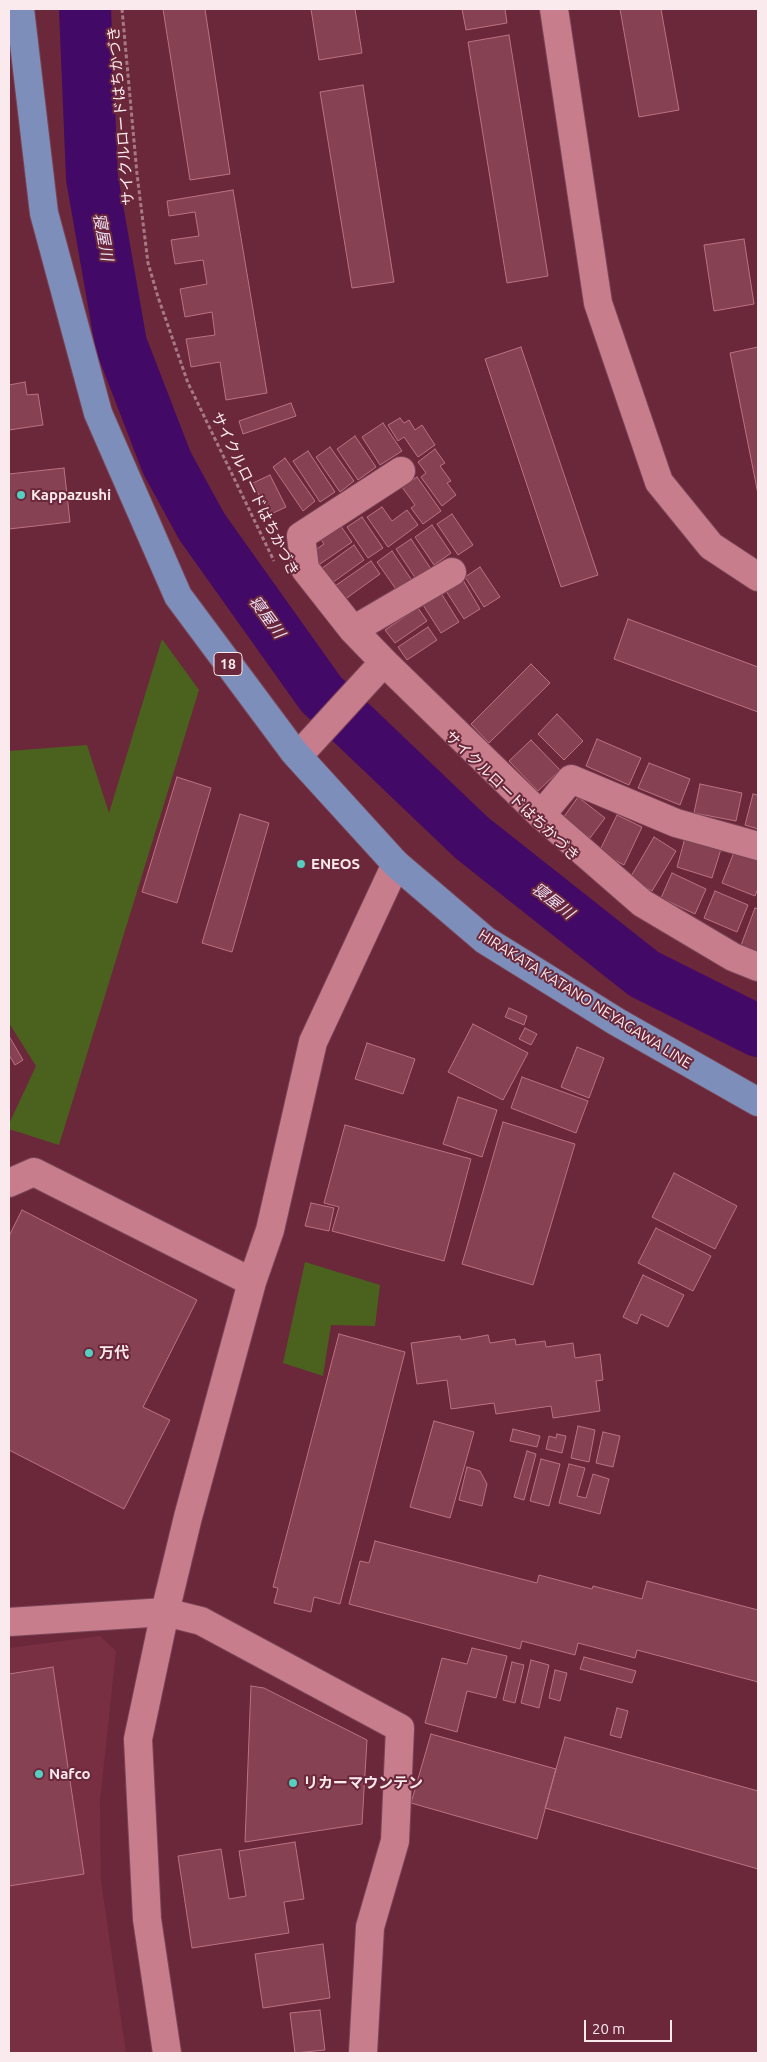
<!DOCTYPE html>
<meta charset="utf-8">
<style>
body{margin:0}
#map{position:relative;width:767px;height:2062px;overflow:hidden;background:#6a283a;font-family:Ubuntu,sans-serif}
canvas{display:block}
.frame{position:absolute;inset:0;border:10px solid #fbeaed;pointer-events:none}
.scale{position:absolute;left:584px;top:2020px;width:88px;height:22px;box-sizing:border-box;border:2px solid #fbeaed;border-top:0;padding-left:6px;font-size:15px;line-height:18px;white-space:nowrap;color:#fbeaed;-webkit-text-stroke:4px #6a283a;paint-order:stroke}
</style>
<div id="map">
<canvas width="767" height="2062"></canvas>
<div class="frame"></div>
<div class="scale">20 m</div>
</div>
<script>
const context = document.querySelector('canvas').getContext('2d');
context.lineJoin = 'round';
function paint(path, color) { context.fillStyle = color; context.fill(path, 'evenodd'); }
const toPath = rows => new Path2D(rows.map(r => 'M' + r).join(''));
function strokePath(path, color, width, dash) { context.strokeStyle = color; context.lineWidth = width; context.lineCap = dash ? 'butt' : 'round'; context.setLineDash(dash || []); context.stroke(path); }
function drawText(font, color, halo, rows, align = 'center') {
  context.font = font + ' Ubuntu,"Noto Sans JP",sans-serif'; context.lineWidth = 4; context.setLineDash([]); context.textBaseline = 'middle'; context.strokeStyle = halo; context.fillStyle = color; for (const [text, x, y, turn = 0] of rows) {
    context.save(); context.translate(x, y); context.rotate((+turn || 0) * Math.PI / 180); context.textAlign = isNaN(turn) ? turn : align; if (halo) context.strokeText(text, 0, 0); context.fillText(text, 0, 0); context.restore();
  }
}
const built = toPath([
 [100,1636,116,1651,100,1801,101,1881,126,2053,9,2053,9,1648]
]);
const green = toPath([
 [162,639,199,690,59,1145,9,1129,9,1124,36,1066,9,1023,9,751,87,745,109,813],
 [305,1262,380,1285,375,1326,331,1325,323,1376,283,1363]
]);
const river = toPath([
 [85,9,92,178,121,344,167,463,202,527,321,694,472,838,644,974,758,1031]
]);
const building = toPath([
 [163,9,205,9,230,174,190,180,163,9],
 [311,9,355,9,362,53,319,60,311,9],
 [462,9,505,9,507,23,466,30,462,9],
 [620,9,661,9,679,110,639,117,620,9],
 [509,35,548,276,507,283,468,42,509,35],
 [363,85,394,282,352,288,320,92,363,85],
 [233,190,267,393,226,400,220,362,191,367,186,339,215,335,212,312,185,317,180,289,207,284,203,260,175,264,171,240,199,236,195,212,169,216,167,201,233,190],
 [744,239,754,304,714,311,704,245,744,239],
 [521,347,598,575,561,587,485,359,521,347],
 [758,347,758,494,730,353,758,347],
 [25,382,27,395,38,394,43,425,9,430,9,385,25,382],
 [291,403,296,416,243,434,239,421,291,403],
 [400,418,404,423,409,420,415,430,422,425,435,445,418,457,404,437,398,441,388,425,400,418],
 [383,423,402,451,380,465,362,437,383,423],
 [355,436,376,467,358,480,337,449,355,436],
 [330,447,354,481,340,492,316,457,330,447],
 [435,449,445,463,440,466,451,481,447,483,456,495,442,506,421,477,426,473,418,462,435,449],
 [308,451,335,492,320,502,293,461,308,451],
 [285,458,315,501,303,511,273,467,285,458],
 [64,468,70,522,9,529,9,474,64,468],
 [270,475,286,507,269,515,253,483,270,475],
 [417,477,441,511,423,524,411,508,415,505,402,487,417,477],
 [382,507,392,521,407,510,418,525,388,547,367,517,382,507],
 [452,514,473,545,458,555,437,524,452,514],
 [362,517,383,548,368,558,347,527,362,517],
 [340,525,352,542,320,564,311,553,324,544,320,538,340,525],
 [432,525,451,553,434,565,415,537,432,525],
 [411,539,433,572,418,582,396,549,411,539],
 [354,545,364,560,332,583,321,569,354,545],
 [392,551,415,585,400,595,377,562,392,551],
 [371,561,380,574,344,600,335,586,371,561],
 [480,567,500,597,484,607,465,577,480,567],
 [463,580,480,609,464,619,446,591,463,580],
 [441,593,459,622,441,633,423,605,441,593],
 [418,608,427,621,395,643,385,630,418,608],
 [628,619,758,667,758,712,614,659,628,619],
 [428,627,437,640,407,660,398,647,428,627],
 [531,664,550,683,489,743,471,724,531,664],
 [557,714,583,741,564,760,538,734,557,714],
 [597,739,641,758,629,785,586,766,597,739],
 [531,740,560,770,538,791,509,761,531,740],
 [649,763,690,779,680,805,638,788,649,763],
 [177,777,211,788,177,903,142,892,177,777],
 [700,784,742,793,736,821,694,813,700,784],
 [753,794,758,795,758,829,745,825,753,794],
 [578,797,605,818,590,838,563,818,578,797],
 [240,814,269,823,232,952,202,943,240,814],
 [617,815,642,827,624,865,599,852,617,815],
 [654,837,676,851,652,891,630,878,654,837],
 [685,838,721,849,712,878,677,867,685,838],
 [734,852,758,861,758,888,755,896,722,883,734,852],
 [672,873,706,889,695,914,661,898,672,873],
 [715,891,748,905,737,932,704,918,715,891],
 [755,908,758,909,758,954,740,948,755,908],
 [509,1008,527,1016,524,1025,505,1017,509,1008],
 [473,1024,528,1053,503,1100,448,1072,473,1024],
 [525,1028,537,1034,531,1045,519,1039,525,1028],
 [9,1036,23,1060,15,1065,9,1055,9,1036],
 [367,1043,415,1059,403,1094,355,1079,367,1043],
 [577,1047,604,1058,589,1098,561,1087,577,1047],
 [522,1077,588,1101,576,1133,511,1108,522,1077],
 [458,1097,497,1110,482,1157,443,1144,458,1097],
 [503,1122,575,1144,533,1285,462,1264,503,1122],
 [345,1125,471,1159,444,1261,332,1231,339,1207,324,1203,345,1125],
 [674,1173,737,1206,715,1249,652,1217,674,1173],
 [311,1203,334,1208,329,1231,305,1226,311,1203],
 [22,1210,197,1300,143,1407,170,1420,124,1509,9,1450,9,1236,22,1210],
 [656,1228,711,1256,693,1291,638,1263,656,1228],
 [643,1275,684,1295,668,1327,641,1314,637,1324,623,1317,643,1275],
 [339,1334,405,1352,340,1604,314,1597,311,1612,274,1603,278,1588,273,1587,339,1334],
 [488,1335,490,1343,515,1339,516,1345,545,1341,546,1347,573,1343,575,1358,600,1354,603,1380,596,1381,600,1411,553,1418,551,1406,496,1414,494,1403,451,1409,447,1380,417,1384,411,1343,460,1336,461,1340,488,1335],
 [434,1421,474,1432,450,1518,410,1507,434,1421],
 [578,1426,595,1430,589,1462,571,1458,578,1426],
 [513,1429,540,1436,537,1447,510,1441,513,1429],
 [603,1432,620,1436,613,1467,596,1463,603,1432],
 [557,1434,566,1436,562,1453,546,1449,549,1436,556,1438,557,1434],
 [527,1451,536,1454,524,1500,514,1497,527,1451],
 [541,1459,560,1464,549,1506,530,1501,541,1459],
 [569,1464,585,1468,577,1496,586,1498,593,1474,609,1479,600,1514,559,1503,569,1464],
 [467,1467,480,1471,487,1484,482,1506,459,1500,467,1467],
 [375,1541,537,1583,539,1575,592,1589,593,1586,642,1599,647,1581,758,1610,758,1682,637,1650,635,1658,578,1643,575,1655,522,1641,520,1649,349,1604,360,1561,369,1563,375,1541],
 [472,1648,507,1656,496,1698,467,1691,457,1732,425,1723,442,1658,467,1664,472,1648],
 [584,1657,636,1671,632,1683,580,1669,584,1657],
 [531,1660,549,1665,539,1708,521,1703,531,1660],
 [512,1662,524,1665,515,1703,503,1700,512,1662],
 [53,1667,84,1874,9,1886,9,1674,53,1667],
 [555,1670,567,1673,560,1701,549,1698,555,1670],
 [251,1686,264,1688,367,1740,362,1824,245,1842,251,1686],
 [617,1708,628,1711,621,1738,610,1735,617,1708],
 [431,1734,556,1769,537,1839,411,1803,431,1734],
 [565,1737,758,1791,758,1869,545,1808,565,1737],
 [295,1842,304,1899,284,1902,289,1933,192,1948,178,1856,221,1849,229,1899,246,1896,239,1851,295,1842],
 [323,1944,330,1998,263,2008,255,1954,323,1944],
 [320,2010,325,2050,295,2053,290,2013,320,2010]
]);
const path = toPath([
 [122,9,137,174,148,263,158,297,188,383,274,561]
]);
const minor = toPath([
 [554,9,598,303,659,482,711,546,758,577],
 [401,471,301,536,305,569,353,630,384,662,541,815,642,903,733,957,758,967],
 [353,630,452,572],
 [298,756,384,662],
 [541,815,571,779,676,823,758,846],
 [9,1183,34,1172,252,1282],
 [9,1622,165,1612,201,1621,400,1728,395,1841,370,1927,363,2053],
 [167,2053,147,1919,138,1739,165,1612,188,1517,252,1282,270,1230,313,1042,396,864]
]);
const major = toPath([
 [20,9,44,213,98,413,178,596,294,752,396,864,485,940,617,1022,758,1102]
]);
const markers = [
 [21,495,5,"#57cec2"],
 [301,864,5,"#57cec2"],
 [89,1353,5,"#57cec2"],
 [39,1774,5,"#57cec2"],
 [293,1783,5,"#57cec2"]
];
const shields = [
 [228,664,28]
];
const shieldNames = [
 ["18",228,664]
];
const streetNames = [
 ["サイクルロードはちかづき",121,116,-95],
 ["サイクルロードはちかづき",255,494,64],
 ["サイクルロードはちかづき",512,796,44],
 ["HIRAKATA KATANO NEYAGAWA LINE",585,999,32]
];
const poiNames = [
 ["Kappazushi",31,495],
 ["ENEOS",311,864],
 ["万代",99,1353],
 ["Nafco",49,1774],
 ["リカーマウンテン",303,1783]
];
const waterNames = [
 ["寝屋川",103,237,80],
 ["寝屋川",267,617,54],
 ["寝屋川",553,901,38]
];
paint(built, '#792f42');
paint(green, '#4b621f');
strokePath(river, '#420967', 52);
paint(building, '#864152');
strokePath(building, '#bc7281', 1);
strokePath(minor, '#7a4556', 30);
strokePath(major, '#7a4556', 30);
strokePath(path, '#a77985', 3, [4, 2.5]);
strokePath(minor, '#c87d8d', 28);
strokePath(major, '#7e8ebb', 28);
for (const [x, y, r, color] of markers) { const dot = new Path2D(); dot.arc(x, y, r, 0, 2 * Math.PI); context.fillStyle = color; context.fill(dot); strokePath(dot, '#6a283a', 2); }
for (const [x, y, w] of shields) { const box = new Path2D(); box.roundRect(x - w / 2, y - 11.5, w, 23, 4); context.fillStyle = '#6a283a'; context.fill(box); strokePath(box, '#fbeaed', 1); }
drawText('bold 14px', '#fbeaed', null, shieldNames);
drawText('15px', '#fbeaed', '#6a283a', streetNames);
drawText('bold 15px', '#fbeaed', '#6a283a', poiNames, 'left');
drawText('italic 16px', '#e9def6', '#6a283a', waterNames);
</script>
